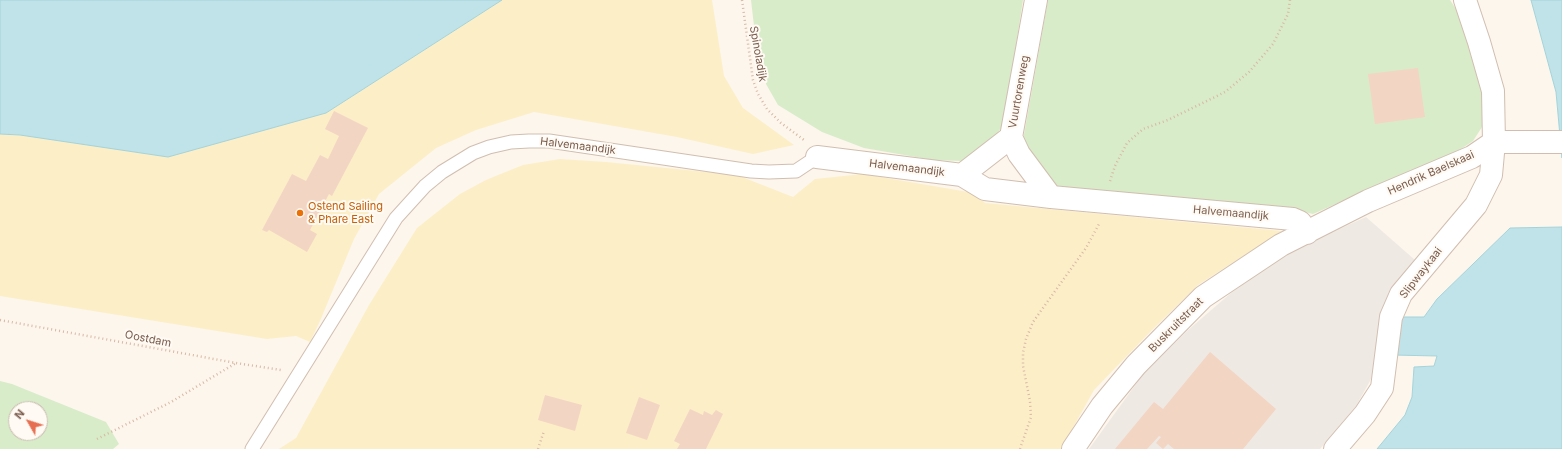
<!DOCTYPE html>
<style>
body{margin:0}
#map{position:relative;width:1562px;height:449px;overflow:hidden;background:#fdf6ec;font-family:Inter,sans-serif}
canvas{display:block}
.north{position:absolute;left:8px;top:401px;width:40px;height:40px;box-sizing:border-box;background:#fffaf3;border:1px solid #cabbb1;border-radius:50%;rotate:309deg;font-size:11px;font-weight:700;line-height:16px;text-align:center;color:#7a5c4d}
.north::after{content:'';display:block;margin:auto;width:14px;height:18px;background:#e76f51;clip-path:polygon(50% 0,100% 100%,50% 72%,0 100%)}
</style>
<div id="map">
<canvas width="1562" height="449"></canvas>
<div class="north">N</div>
</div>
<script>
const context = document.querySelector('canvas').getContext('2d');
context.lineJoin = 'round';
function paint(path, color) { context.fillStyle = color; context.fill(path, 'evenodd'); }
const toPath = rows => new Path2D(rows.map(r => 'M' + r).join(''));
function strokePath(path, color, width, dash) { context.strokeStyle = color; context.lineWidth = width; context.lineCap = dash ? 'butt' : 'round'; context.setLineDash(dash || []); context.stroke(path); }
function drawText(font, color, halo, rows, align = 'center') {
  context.font = font + ' Inter,sans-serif'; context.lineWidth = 4; context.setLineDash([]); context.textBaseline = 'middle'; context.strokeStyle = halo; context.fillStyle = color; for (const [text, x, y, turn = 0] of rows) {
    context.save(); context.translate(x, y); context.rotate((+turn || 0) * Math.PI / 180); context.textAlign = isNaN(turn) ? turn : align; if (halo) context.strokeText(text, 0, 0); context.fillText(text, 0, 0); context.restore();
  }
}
const industrial = toPath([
 [1366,217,1415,260,1389,292,1384,317,1380,356,1370,381,1356,406,1320,449,1089,449,1144,373,1187,331,1231,293,1266,268,1303,245]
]);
const green = toPath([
 [751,0,1023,0,1004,123,987,150,963,161,933,160,864,148,822,132,778,105,766,84,757,52],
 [1048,0,1450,0,1460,15,1479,79,1483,100,1482,127,1473,141,1461,149,1313,214,1292,209,1056,188,1023,140],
 [0,381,12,384,106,422,119,444,113,449,0,449],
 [16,409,40,409,40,433,16,433]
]);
const sand = toPath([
 [502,0,712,0,724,76,743,108,794,145,753,154,677,137,534,112,476,130,436,148,379,194,354,239,320,321,310,342,296,336,267,339,0,296,0,134,20,135,326,113],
 [560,159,606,162,737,175,793,197,815,179,863,174,974,193,985,203,1282,231,1198,285,1152,330,1094,390,1061,449,279,449,296,438,369,305,417,228,460,194,486,180,523,165]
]);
const water = toPath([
 [0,0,502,0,326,113,168,157,20,135,0,134,0,0],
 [1531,0,1562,0,1562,158,1556,92,1531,0],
 [1562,227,1562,449,1377,449,1405,415,1412,397,1414,367,1434,366,1437,356,1393,355,1398,317,1424,317,1437,299,1510,228,1562,227]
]);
const building = toPath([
 [1418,68,1425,117,1375,124,1368,74],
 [334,111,368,128,332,196,329,194,310,230,317,234,307,252,269,230,267,232,262,230,292,174,306,181,320,155,328,159,339,136,325,129],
 [1210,352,1276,409,1243,449,1174,449,1168,444,1163,449,1156,443,1161,437,1159,436,1147,449,1115,449,1154,402,1163,409],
 [545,395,582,405,575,431,538,420],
 [639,397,660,405,647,440,626,433],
 [690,409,703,415,704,411,712,415,716,410,723,414,706,449,677,449,680,444,674,441]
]);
const path = toPath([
 [742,0,753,80,758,94,767,109,781,123,804,140],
 [1110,181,1115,166,1127,143,1143,129,1168,120,1225,92,1249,72,1273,44,1288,14,1290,0],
 [0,320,236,363,281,370],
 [97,439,171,402,236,363],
 [538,449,544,431],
 [1020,449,1031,417,1030,401,1023,366,1023,353,1026,339,1033,322,1086,248,1099,224]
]);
const service = toPath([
 [252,449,396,218,425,186,442,172,473,153,489,147,511,142,529,141,549,141,751,171,769,172,796,171,817,157]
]);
const minor = toPath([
 [1036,0,1011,137,1019,154,1051,197],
 [817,157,962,175,985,189,1051,197,1293,219,1300,222,1307,233],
 [962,175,1011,137],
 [1073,449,1102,406,1136,365,1203,297,1281,245,1368,201,1472,157,1494,142,1562,142],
 [1335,449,1365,414,1382,388,1391,317,1401,294,1476,205,1491,175,1494,142,1493,91,1479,42,1465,0]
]);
const markers = [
 [300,213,4,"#e8710a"]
];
const streetNames = [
 ["Spinoladijk",758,54,80],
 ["Vuurtorenweg",1019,92,-80],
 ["Halvemaandijk",578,146,7],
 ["Halvemaandijk",907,168,7],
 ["Hendrik Baelskaai",1431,173,-24],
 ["Halvemaandijk",1231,213,5],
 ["Slipwaykaai",1421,273,-52],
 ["Buskruitstraat",1176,325,-45],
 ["Oostdam",148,339,11]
];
const foodNames = [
 ["Ostend Sailing",308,207],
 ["& Phare East",308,220]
];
paint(industrial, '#efe9e4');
paint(green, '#d8ecc9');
paint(sand, '#fcefc7');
paint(water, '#bfe3e8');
strokePath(water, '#a5d3da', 1);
paint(building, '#f3d5c3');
strokePath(service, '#d1beb0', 15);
strokePath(minor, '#d1beb0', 24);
strokePath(path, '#d9b8a5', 2.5, [1, 3]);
strokePath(service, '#fff', 13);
strokePath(minor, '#fff', 22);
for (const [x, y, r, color] of markers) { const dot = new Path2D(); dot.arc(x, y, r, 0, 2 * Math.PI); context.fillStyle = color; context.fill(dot); strokePath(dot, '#fffaf3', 1.5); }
drawText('11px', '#7a5c4d', '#fffaf3', streetNames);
drawText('11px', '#c56008', '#fffaf3', foodNames, 'left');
</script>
